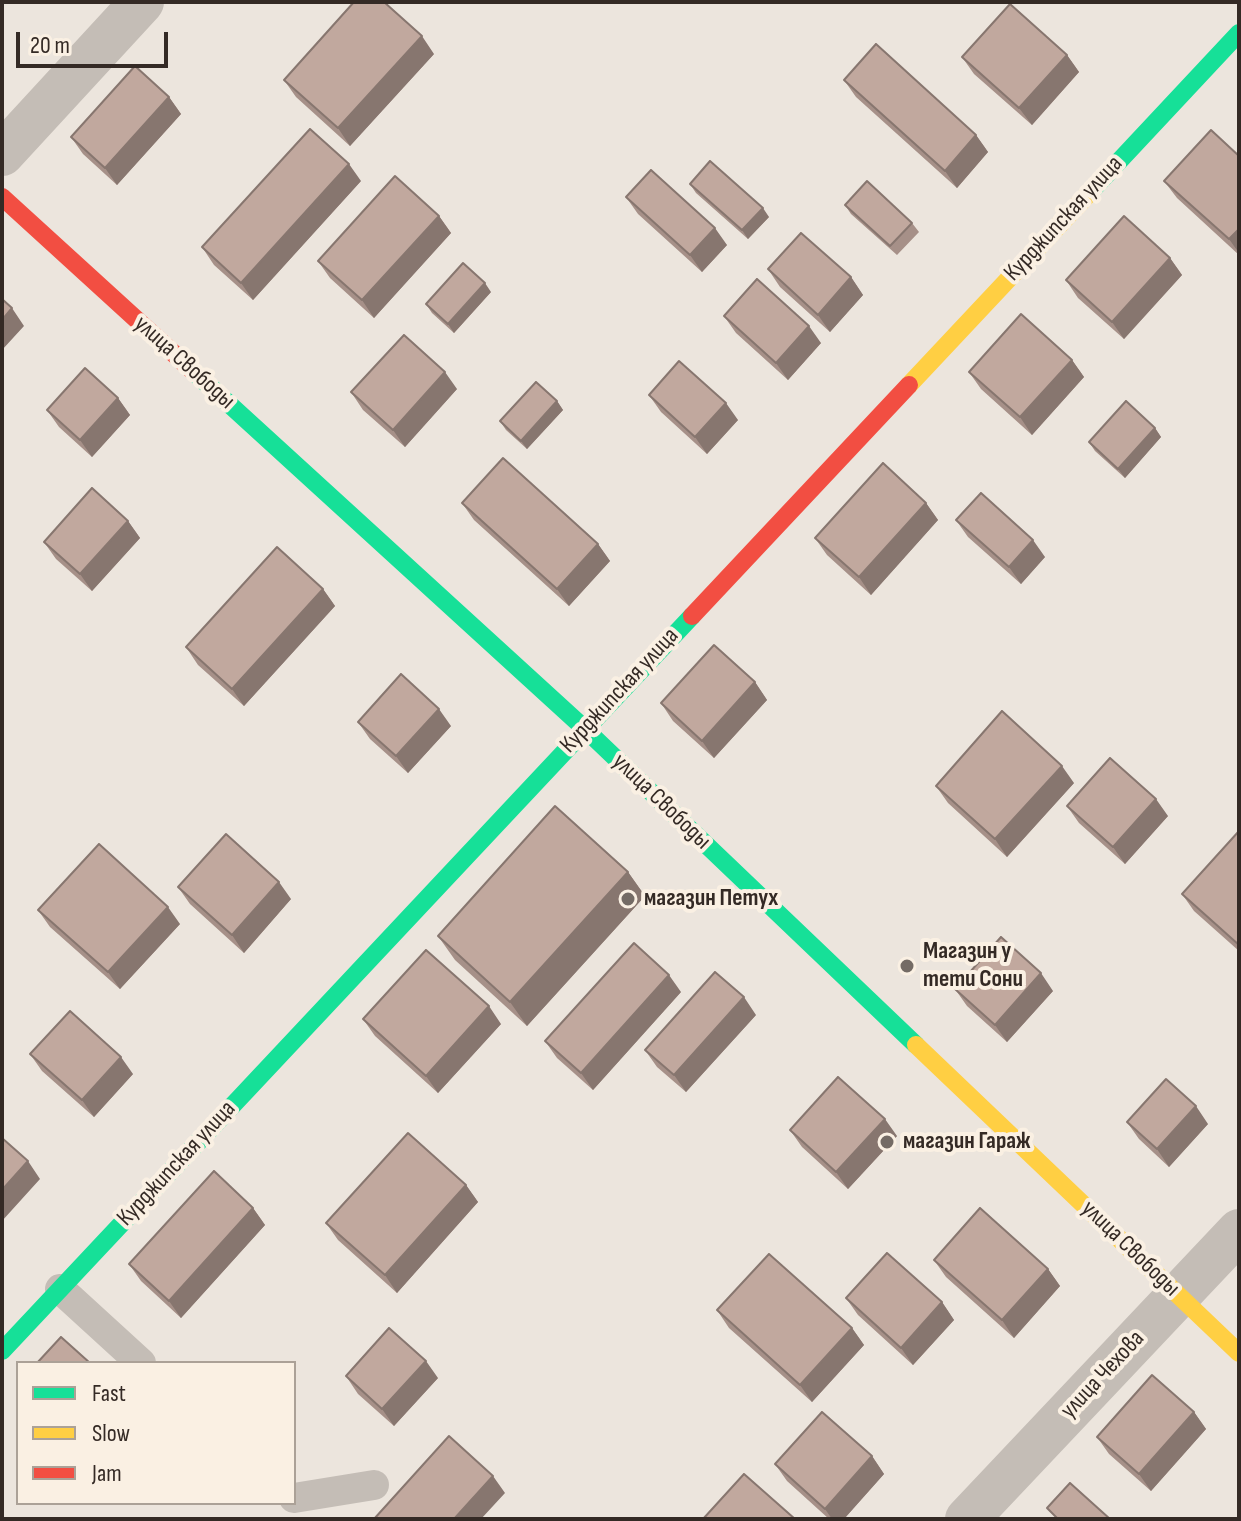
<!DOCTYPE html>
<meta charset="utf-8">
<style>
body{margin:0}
#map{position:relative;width:1241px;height:1521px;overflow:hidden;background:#ece5dd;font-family:"Sofia Sans Condensed",sans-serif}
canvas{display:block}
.frame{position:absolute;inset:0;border:4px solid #342a25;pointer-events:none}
.legend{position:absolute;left:16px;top:1361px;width:280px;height:144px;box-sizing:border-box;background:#faf0e3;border:2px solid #aba197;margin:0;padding:10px 14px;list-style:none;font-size:24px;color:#342a25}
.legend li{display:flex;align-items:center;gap:16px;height:40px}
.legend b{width:40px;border:2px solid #aba197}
.scale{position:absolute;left:16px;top:32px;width:152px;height:36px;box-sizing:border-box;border:4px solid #342a25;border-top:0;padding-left:10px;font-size:24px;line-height:28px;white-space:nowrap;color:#342a25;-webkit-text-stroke:6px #faf0e3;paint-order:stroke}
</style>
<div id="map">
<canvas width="1241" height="1521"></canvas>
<div class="frame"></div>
<ul class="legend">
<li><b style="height:10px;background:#16e098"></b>Fast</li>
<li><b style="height:10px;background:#ffcf43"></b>Slow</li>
<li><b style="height:10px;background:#f24e42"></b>Jam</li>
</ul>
<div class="scale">20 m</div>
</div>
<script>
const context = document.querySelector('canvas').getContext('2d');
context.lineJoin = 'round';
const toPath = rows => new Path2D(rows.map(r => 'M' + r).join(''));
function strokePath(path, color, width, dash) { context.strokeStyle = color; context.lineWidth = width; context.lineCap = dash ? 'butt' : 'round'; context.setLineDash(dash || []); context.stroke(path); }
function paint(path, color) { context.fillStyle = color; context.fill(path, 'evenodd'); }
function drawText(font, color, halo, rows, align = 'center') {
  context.font = font + ' "Sofia Sans Condensed",sans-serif'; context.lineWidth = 8; context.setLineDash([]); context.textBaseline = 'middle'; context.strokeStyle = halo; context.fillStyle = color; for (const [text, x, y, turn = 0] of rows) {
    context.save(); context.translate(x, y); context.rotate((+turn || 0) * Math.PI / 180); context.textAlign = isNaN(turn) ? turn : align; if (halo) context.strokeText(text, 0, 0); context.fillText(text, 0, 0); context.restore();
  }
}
const lane = toPath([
 [60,1289,141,1363],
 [294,1498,374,1485]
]);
const street = toPath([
 [2,154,142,2],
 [967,1519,1239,1231]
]);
const fast = toPath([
 [1093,189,1239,33],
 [194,372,585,729,916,1045],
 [2,1351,692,616]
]);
const slow = toPath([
 [909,385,1093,189],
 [916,1045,1239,1353]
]);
const jam = toPath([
 [2,197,194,372],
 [692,616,909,385]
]);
const wall = toPath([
 [434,54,350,146,296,97,284,80],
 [1067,55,1079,72,1032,125,974,74,962,57],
 [844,80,976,135,988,152,957,188,856,97],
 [169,97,181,114,117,185,83,154,71,137],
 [1239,156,1239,255,1177,198,1164,181],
 [361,181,253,300,214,265,202,247],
 [690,184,769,217,748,239,696,193],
 [626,197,727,245,702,272,638,214],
 [845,205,912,223,919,232,897,255,851,214],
 [439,216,451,233,374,318,330,278,318,261],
 [1170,258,1182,275,1124,339,1078,298,1066,280],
 [768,269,851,277,863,295,830,332,780,287],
 [491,292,454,333,432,313,426,304],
 [724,316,821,343,788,380,736,333],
 [1072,360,1084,377,1032,435,981,389,969,372],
 [457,389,405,447,363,410,351,392],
 [649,395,738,420,707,454,661,412],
 [118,398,130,415,92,457,59,427,47,410],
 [557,401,563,410,527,449,506,430,500,421],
 [1155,428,1161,437,1125,478,1095,451,1089,442],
 [462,503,598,544,610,561,569,606,474,520],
 [926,503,938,520,871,595,827,555,815,538],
 [956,520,1045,557,1021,584,968,537],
 [128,521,140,538,92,591,56,559,44,542],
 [323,589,335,606,244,706,198,665,186,647],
 [755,682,767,700,714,758,673,721,661,703],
 [358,722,451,726,408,773,370,739],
 [1074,783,1007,857,948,803,936,786],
 [1067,806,1168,816,1125,864,1079,823],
 [1239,831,1239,951,1194,911,1182,894],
 [628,872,645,896,527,1026,455,960,438,936],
 [178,887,291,899,244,953,190,904],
 [38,910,180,924,120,989,50,927],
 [955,989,1053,991,1007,1042,967,1006],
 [681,992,593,1090,557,1058,545,1041],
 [756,1015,686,1092,657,1067,645,1050],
 [363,1019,501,1024,438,1093,375,1036],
 [30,1054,133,1074,94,1117,42,1071],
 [1127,1122,1208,1124,1169,1167,1139,1139],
 [790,1130,897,1136,848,1189,802,1147],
 [466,1185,478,1202,397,1293,338,1240,326,1223],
 [253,1208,265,1225,181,1318,141,1281,129,1264],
 [934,1260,1048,1269,1060,1286,1014,1338,946,1277],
 [846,1298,942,1302,954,1320,913,1365,858,1315],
 [717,1310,852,1328,864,1345,812,1402,729,1328],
 [346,1376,438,1378,394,1426,358,1394],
 [1194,1412,1206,1429,1151,1491,1109,1454,1097,1437],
 [872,1456,884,1474,844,1519,829,1519,787,1481,775,1464]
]);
const shadedWall = toPath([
 [422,36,434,54,350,146,338,128],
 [1067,55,1079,72,1032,125,1019,108],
 [169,97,181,114,117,185,105,168],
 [976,135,988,152,957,188,945,171],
 [349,164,361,181,253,300,241,283],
 [763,208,769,217,748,239,742,230],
 [439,216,451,233,374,318,362,300],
 [715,228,727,245,702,272,690,255],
 [1239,229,1239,253,1229,239],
 [1170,258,1182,275,1124,339,1112,322],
 [851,277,863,295,830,332,818,315],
 [485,283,491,292,454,333,448,324],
 [12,308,24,326,2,350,2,320],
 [809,326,821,343,788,380,776,363],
 [1072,360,1084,377,1032,435,1020,417],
 [445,372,457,389,405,447,393,430],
 [118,398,130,415,92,457,80,440],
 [557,401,563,410,527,449,521,441],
 [726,403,738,420,707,454,695,437],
 [1155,428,1161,437,1125,478,1118,469],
 [926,503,938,520,871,595,859,577],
 [128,521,140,538,92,591,80,574],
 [1033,540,1045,557,1021,584,1009,567],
 [598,544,610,561,569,606,557,589],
 [323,589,335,606,244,706,232,689],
 [755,682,767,700,714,758,702,741],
 [439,709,451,726,408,773,396,756],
 [1062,766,1074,783,1007,857,995,839],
 [1156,799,1168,816,1125,864,1113,847],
 [628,872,645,896,527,1026,510,1002],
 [279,882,291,899,244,953,232,935],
 [168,907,180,924,120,989,108,972],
 [1041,973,1053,991,1007,1042,995,1025],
 [669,975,681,992,593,1090,581,1073],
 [744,997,756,1015,686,1092,674,1075],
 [489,1006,501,1024,438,1093,426,1076],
 [121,1057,133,1074,94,1117,82,1100],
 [1196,1106,1208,1124,1169,1167,1157,1149],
 [885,1119,897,1136,848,1189,836,1172],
 [28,1161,40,1179,2,1221,2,1190],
 [466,1185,478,1202,397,1293,385,1275],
 [253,1208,265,1225,181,1318,169,1301],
 [1048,1269,1060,1286,1014,1338,1002,1320],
 [942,1302,954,1320,913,1365,901,1348],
 [852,1328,864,1345,812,1402,800,1385],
 [426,1361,438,1378,394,1426,382,1409],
 [1194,1412,1206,1429,1151,1491,1139,1474],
 [872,1456,884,1474,844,1519,832,1519,825,1509],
 [493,1476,505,1493,481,1519,454,1519]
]);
const building = toPath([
 [354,2,384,2,422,36,338,128,284,80,354,2],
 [1010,4,1067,55,1019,108,962,57,1010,4],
 [876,44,976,135,945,171,844,80,876,44],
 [135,66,169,97,105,168,71,137,135,66],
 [310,129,349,164,241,283,202,247,310,129],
 [1211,130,1239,156,1239,229,1229,239,1164,181,1211,130],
 [710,161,763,208,742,230,690,184,710,161],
 [651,170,715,228,690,255,626,197,651,170],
 [395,176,439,216,362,300,318,261,395,176],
 [867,181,912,223,890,246,845,205,867,181],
 [1124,216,1170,258,1112,322,1066,280,1124,216],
 [801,233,851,277,818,315,768,269,801,233],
 [463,263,485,283,448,324,426,304,463,263],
 [757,279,809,326,776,363,724,316,757,279],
 [2,299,12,308,2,320,2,299],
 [1021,314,1072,360,1020,417,969,372,1021,314],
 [404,335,445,372,393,430,351,392,404,335],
 [679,361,726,403,695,437,649,395,679,361],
 [85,368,118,398,80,440,47,410,85,368],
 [536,382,557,401,521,441,500,421,536,382],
 [1126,401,1155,428,1118,469,1089,442,1126,401],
 [503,458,598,544,557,589,462,503,503,458],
 [883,463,926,503,859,577,815,538,883,463],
 [92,488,128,521,80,574,44,542,92,488],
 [981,493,1033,540,1009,567,956,520,981,493],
 [277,547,323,589,232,689,186,647,277,547],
 [714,645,755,682,702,741,661,703,714,645],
 [401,674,439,709,396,756,358,722,401,674],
 [1002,711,1062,766,995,839,936,786,1002,711],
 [1110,758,1156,799,1113,847,1067,806,1110,758],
 [555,806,628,872,510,1002,438,936,555,806],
 [1239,831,1239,945,1182,894,1239,831],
 [226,834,279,882,232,935,178,887,226,834],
 [99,844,168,907,108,972,38,910,99,844],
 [1001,937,1041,973,995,1025,955,989,1001,937],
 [634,943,669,975,581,1073,545,1041,634,943],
 [426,950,489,1006,426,1076,363,1019,426,950],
 [715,972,744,997,674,1075,645,1050,715,972],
 [70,1011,121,1057,82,1100,30,1054,70,1011],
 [838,1077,885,1119,836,1172,790,1130,838,1077],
 [1166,1079,1196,1106,1157,1149,1127,1122,1166,1079],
 [408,1133,466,1185,385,1275,326,1223,408,1133],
 [2,1138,28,1161,2,1190,2,1138],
 [214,1171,253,1208,169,1301,129,1264,214,1171],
 [980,1208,1048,1269,1002,1320,934,1260,980,1208],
 [887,1253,942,1302,901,1348,846,1298,887,1253],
 [769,1254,852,1328,800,1385,717,1310,769,1254],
 [389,1328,426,1361,382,1409,346,1376,389,1328],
 [61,1337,90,1363,37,1363,61,1337],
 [1152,1375,1194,1412,1139,1474,1097,1437,1152,1375],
 [822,1412,872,1456,825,1509,775,1464,822,1412],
 [449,1436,493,1476,454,1519,374,1519,449,1436],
 [744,1474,795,1519,703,1519,744,1474],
 [1070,1483,1110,1519,1058,1519,1047,1508,1070,1483]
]);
const markers = [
 [628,899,8,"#746b65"],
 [907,966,8,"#746b65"],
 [887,1142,8,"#746b65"]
];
const streetNames = [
 ["Курджипская улица",1064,219,-47],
 ["улица Свободы",184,363,42],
 ["Курджипская улица",620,691,-47],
 ["улица Свободы",661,802,44],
 ["Курджипская улица",177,1164,-47],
 ["улица Свободы",1130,1249,44],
 ["улица Чехова",1103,1375,-47]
];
const poiNames = [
 ["магазин Петух",644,899],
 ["Магазин у",923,952],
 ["тети Сони",923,980],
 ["магазин Гараж",903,1142]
];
strokePath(lane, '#c4bdb6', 30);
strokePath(street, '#c4bdb6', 44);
strokePath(fast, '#16e098', 18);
strokePath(slow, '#ffcf43', 18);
strokePath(jam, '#f24e42', 18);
paint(wall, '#a69088');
paint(shadedWall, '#87766f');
paint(building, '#c1a89e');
strokePath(building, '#87766f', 2);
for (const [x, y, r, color] of markers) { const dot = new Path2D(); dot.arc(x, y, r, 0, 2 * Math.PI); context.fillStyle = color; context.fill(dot); strokePath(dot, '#faf0e3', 3); }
drawText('24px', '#342a25', '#faf0e3', streetNames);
drawText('bold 24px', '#342a25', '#faf0e3', poiNames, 'left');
</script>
